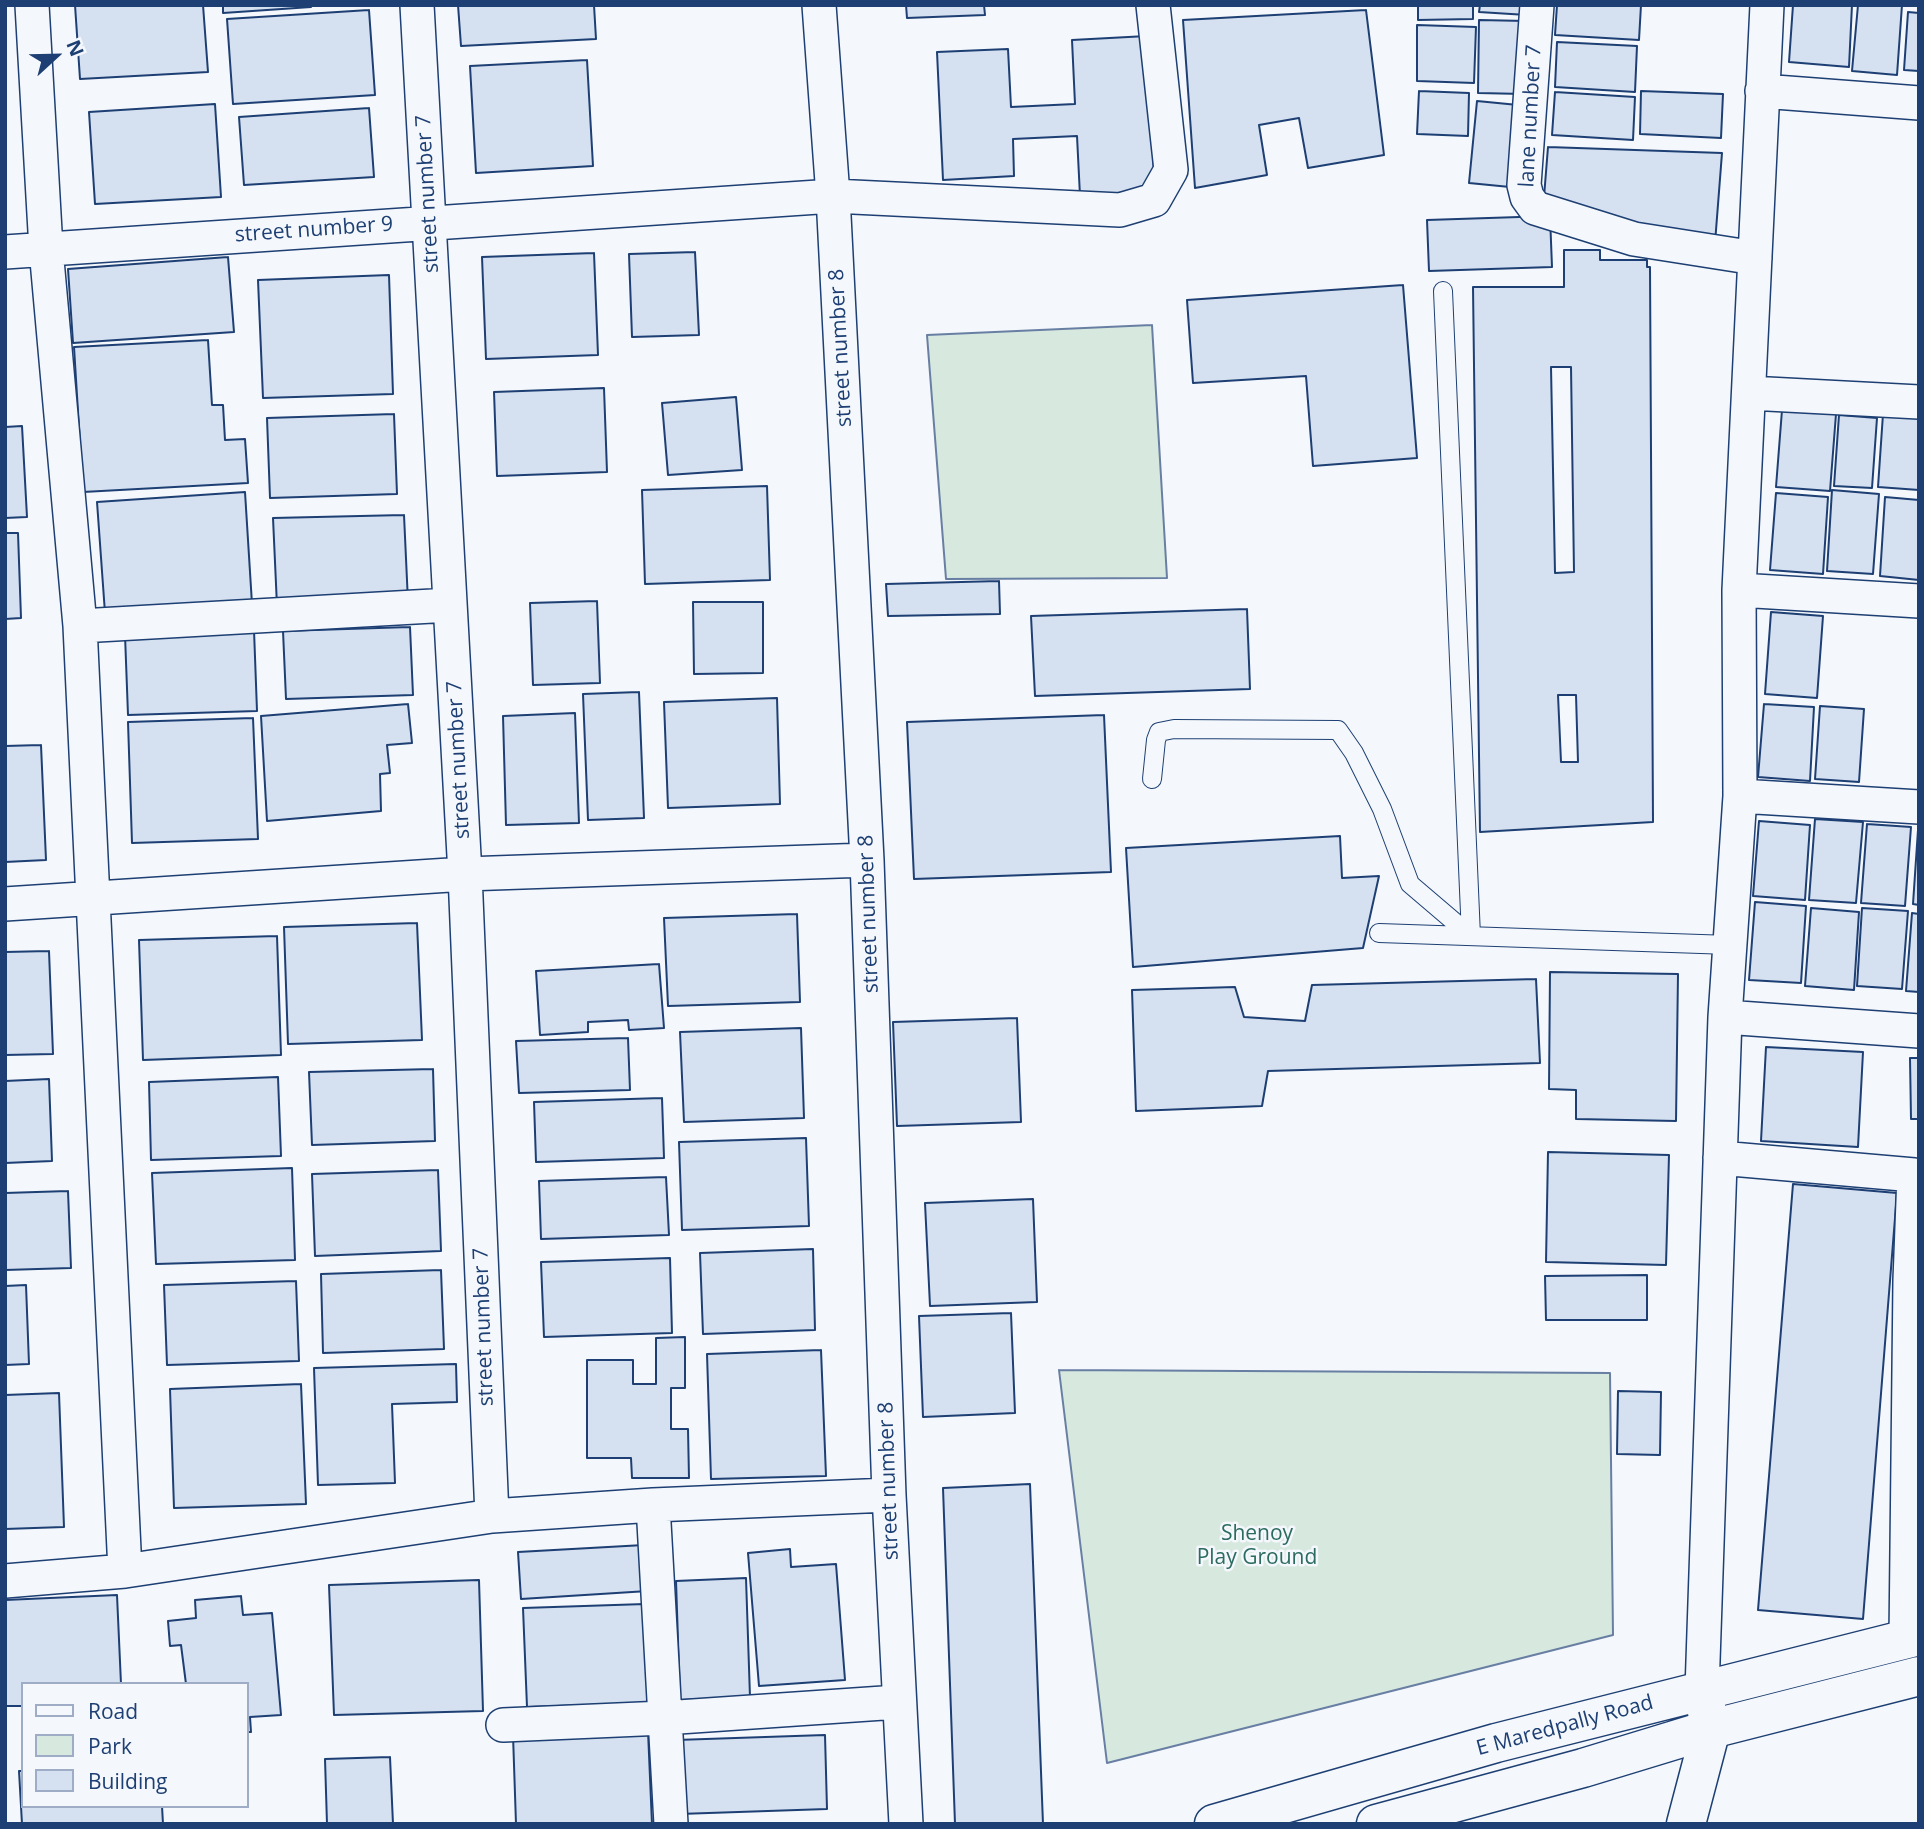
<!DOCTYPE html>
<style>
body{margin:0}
#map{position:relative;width:1924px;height:1829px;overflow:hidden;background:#f4f7fb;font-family:"Open Sans",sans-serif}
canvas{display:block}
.frame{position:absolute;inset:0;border:7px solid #1d3f73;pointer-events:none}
.legend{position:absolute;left:21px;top:1682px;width:228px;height:126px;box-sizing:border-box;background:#f4f7fb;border:2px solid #9eadc5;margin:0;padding:9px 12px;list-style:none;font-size:21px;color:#1d3f73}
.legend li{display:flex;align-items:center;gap:14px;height:35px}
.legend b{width:35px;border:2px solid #9eadc5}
.north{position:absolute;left:21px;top:21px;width:70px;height:70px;-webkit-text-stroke:5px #f4f7fb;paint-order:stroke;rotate:68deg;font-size:19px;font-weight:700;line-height:28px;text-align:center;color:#1d3f73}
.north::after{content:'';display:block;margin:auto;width:24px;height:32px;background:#1d3f73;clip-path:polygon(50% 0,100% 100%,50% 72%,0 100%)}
</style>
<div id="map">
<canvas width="1924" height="1829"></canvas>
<div class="frame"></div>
<ul class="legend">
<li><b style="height:9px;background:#f4f7fb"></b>Road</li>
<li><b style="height:19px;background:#d7e8df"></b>Park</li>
<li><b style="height:19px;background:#d5e0f0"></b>Building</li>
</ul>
<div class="north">N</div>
</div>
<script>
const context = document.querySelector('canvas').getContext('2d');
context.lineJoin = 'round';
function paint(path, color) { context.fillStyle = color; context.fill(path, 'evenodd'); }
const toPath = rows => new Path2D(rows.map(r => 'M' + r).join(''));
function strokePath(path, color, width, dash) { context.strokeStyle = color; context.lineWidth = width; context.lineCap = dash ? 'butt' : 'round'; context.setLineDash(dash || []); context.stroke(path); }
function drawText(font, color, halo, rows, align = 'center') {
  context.font = font + ' "Open Sans",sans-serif'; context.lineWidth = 5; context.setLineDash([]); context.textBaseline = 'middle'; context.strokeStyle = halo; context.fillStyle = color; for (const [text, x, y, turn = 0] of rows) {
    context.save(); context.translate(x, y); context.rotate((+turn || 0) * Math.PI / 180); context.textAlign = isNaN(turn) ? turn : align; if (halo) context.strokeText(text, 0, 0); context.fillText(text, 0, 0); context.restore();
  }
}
const green = toPath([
 [1152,325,1167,578,946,579,927,335,1152,325],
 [1059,1370,1610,1373,1613,1635,1107,1763,1059,1370]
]);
const building = toPath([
 [75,5,203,5,208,72,80,79,75,5],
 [223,5,311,5,311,7,223,13,223,5],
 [458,5,594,5,596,39,461,46,458,5],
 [906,5,984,5,985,15,907,18,906,5],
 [1418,5,1473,5,1473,19,1418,20,1418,5],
 [1480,5,1527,5,1527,15,1479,12,1480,5],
 [1557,5,1641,5,1639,40,1555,35,1557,5],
 [1793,5,1852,5,1849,67,1789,62,1793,5],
 [1858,5,1902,5,1897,75,1852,71,1858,5],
 [369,10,375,95,233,104,227,19,369,10],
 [1366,10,1384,155,1308,168,1299,118,1259,125,1267,175,1195,188,1183,20,1366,10],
 [1908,12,1919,13,1919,71,1904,70,1908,12],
 [1479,20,1526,21,1524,94,1478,93,1479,20],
 [1417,25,1476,27,1474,83,1417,81,1417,25],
 [1147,36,1155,192,1080,196,1077,136,1013,139,1014,176,943,180,937,52,1008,49,1011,107,1075,104,1072,40,1147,36],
 [1557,42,1637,46,1635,92,1555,87,1557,42],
 [587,60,593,166,476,173,470,66,587,60],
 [1419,91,1469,93,1468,136,1417,134,1419,91],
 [1641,91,1723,94,1721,138,1640,134,1641,91],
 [1555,92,1635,97,1633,140,1552,135,1555,92],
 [1477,101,1518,105,1510,187,1469,183,1477,101],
 [215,104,221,197,95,204,89,112,215,104],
 [369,108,374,177,244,185,239,117,369,108],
 [1548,147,1722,153,1715,243,1619,232,1544,197,1548,147],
 [1550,216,1552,267,1429,271,1427,220,1550,216],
 [1564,250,1600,250,1600,260,1647,260,1647,267,1650,267,1653,822,1480,832,1473,287,1564,287,1564,250],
 [1551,367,1571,367,1574,572,1555,573,1551,367],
 [1558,695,1576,695,1578,762,1561,762,1558,695],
 [695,252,699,335,632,337,629,254,695,252],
 [594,253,598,355,486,359,482,257,594,253],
 [228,257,234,332,73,343,68,269,228,257],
 [389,275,393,394,263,398,258,280,389,275],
 [1403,285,1417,458,1313,466,1306,376,1193,383,1187,300,1403,285],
 [208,340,212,405,223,405,225,440,245,439,248,483,83,492,74,347,208,340],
 [604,388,607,472,497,476,494,392,604,388],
 [736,397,742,470,668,475,662,403,736,397],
 [1782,410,1836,414,1830,491,1776,487,1782,410],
 [394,414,397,494,270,498,267,418,394,414],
 [1883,414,1919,417,1919,490,1878,487,1883,414],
 [1839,415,1877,418,1872,488,1834,486,1839,415],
 [22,426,27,517,5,518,5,427,22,426],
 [767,486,770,580,645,584,642,490,767,486],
 [1832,490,1879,494,1873,574,1827,571,1832,490],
 [245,492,252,604,105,613,97,502,245,492],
 [1776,493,1828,497,1823,574,1770,570,1776,493],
 [1885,497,1919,500,1919,580,1880,576,1885,497],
 [404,515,408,602,277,606,273,518,404,515],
 [5,533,18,533,21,618,5,619,5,533],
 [999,581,1000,614,888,616,886,584,999,581],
 [597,601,600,683,533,685,530,603,597,601],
 [693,602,763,602,763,673,694,674,693,602],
 [1247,609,1250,689,1035,696,1031,616,1247,609],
 [1771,612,1823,616,1817,698,1765,694,1771,612],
 [410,627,413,695,286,699,283,631,410,627],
 [254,630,257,711,128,715,125,635,254,630],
 [639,692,644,818,588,820,583,694,639,692],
 [777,698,780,804,668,808,664,702,777,698],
 [408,704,412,743,387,745,390,773,380,774,381,811,267,821,261,716,408,704],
 [1764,704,1814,707,1810,781,1758,777,1764,704],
 [1820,706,1864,709,1859,782,1815,779,1820,706],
 [575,713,579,823,506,825,503,716,575,713],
 [1104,715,1111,872,914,879,907,722,1104,715],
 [253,718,258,839,132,843,128,722,253,718],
 [41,745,46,860,5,862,5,746,41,745],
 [1815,819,1863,822,1856,903,1809,900,1815,819],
 [1759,821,1810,825,1805,900,1753,896,1759,821],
 [1867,824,1911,827,1905,906,1861,903,1867,824],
 [1918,830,1919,830,1919,905,1913,904,1918,830],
 [1340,836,1342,878,1379,876,1363,948,1133,967,1126,848,1340,836],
 [1755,902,1806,906,1801,983,1749,980,1755,902],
 [1811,908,1859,912,1854,990,1805,986,1811,908],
 [1862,908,1908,911,1902,989,1857,986,1862,908],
 [1912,913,1919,914,1919,992,1906,991,1912,913],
 [797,914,800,1002,668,1006,664,918,797,914],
 [417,923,422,1040,288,1044,284,927,417,923],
 [277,936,281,1055,143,1060,139,940,277,936],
 [49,951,53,1054,5,1055,5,952,49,951],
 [659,964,664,1028,629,1030,628,1020,588,1022,588,1032,540,1035,536,971,659,964],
 [1550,972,1678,974,1676,1121,1576,1119,1576,1090,1549,1089,1550,972],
 [1536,979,1540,1063,1268,1071,1262,1106,1136,1111,1132,990,1235,987,1244,1017,1305,1021,1312,985,1536,979],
 [1017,1018,1021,1122,897,1126,893,1022,1017,1018],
 [801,1028,804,1118,684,1122,680,1032,801,1028],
 [628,1038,630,1090,519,1093,516,1041,628,1038],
 [1766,1047,1863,1052,1858,1147,1761,1141,1766,1047],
 [1910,1058,1919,1058,1919,1119,1911,1119,1910,1058],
 [433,1069,435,1141,312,1145,309,1072,433,1069],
 [278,1077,281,1156,151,1160,149,1082,278,1077],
 [49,1079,52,1161,5,1163,5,1081,49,1079],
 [662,1098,664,1158,536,1162,534,1102,662,1098],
 [806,1138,809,1226,682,1230,679,1142,806,1138],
 [1548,1152,1669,1155,1666,1265,1546,1262,1548,1152],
 [292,1168,295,1260,156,1264,152,1173,292,1168],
 [438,1170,441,1251,315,1256,312,1174,438,1170],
 [666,1177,669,1235,541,1239,539,1181,666,1177],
 [1793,1184,1897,1193,1863,1619,1758,1610,1793,1184],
 [68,1191,71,1268,5,1270,5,1193,68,1191],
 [1033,1199,1037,1302,930,1306,925,1203,1033,1199],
 [813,1249,815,1330,703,1334,700,1253,813,1249],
 [670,1258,672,1333,544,1337,541,1262,670,1258],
 [441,1270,444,1349,323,1353,321,1274,441,1270],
 [1647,1275,1647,1320,1546,1320,1545,1276,1647,1275],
 [296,1281,299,1361,167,1365,164,1285,296,1281],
 [26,1285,29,1364,5,1365,5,1286,26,1285],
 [1011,1313,1015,1413,923,1417,919,1316,1011,1313],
 [685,1337,685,1388,671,1388,671,1429,688,1429,689,1478,632,1478,631,1458,587,1458,587,1360,633,1360,633,1384,656,1384,656,1338,685,1337],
 [821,1350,826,1476,711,1479,707,1354,821,1350],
 [456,1364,457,1402,392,1404,395,1483,318,1485,314,1368,456,1364],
 [301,1384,306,1504,174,1508,170,1389,301,1384],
 [1618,1391,1661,1392,1660,1455,1617,1454,1618,1391],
 [59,1393,64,1527,5,1529,5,1395,59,1393],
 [1030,1484,1043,1824,955,1824,943,1488,1030,1484],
 [644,1545,648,1591,521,1599,518,1552,644,1545],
 [790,1549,791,1567,836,1564,845,1680,759,1686,748,1553,790,1549],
 [746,1578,750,1697,680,1700,676,1581,746,1578],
 [479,1580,483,1711,334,1715,329,1585,479,1580],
 [117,1595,121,1684,23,1684,23,1706,5,1706,5,1600,117,1595],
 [241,1596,243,1615,272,1613,281,1715,250,1717,251,1732,247,1732,247,1684,186,1684,181,1645,170,1646,168,1621,196,1618,195,1600,241,1596],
 [645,1604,648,1703,527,1707,523,1608,645,1604],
 [648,1731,652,1824,516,1824,513,1735,648,1731],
 [825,1735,827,1809,679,1814,676,1740,825,1735],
 [390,1757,393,1824,327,1824,325,1759,390,1757],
 [19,1771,23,1771,23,1806,162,1806,163,1824,22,1824,19,1771]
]);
const service = toPath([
 [1443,291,1471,936],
 [1152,779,1156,740,1159,732,1174,729,1338,730,1354,753,1382,809,1410,884,1471,936],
 [1379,933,1730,945]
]);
const minor = toPath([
 [32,5,46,249,80,626,125,1571],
 [417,5,465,874,492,1516],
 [819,5,833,196,867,860,889,1495,906,1824],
 [1537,5,1524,185,1527,197,1535,208,1634,239,1755,258],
 [1762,91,1919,103],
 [5,252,833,196,1120,210,1154,200,1171,170,1153,5],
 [1749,393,1919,402],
 [1739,590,1919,601],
 [80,626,450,605],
 [1740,796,1919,807],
 [5,904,465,874,867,860],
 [1725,1017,1919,1031],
 [1720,1158,1914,1175,1910,1280,1906,1639],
 [653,1505,671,1824],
 [5,1581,125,1571,492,1516,653,1505,889,1495],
 [1702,1690,1725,1017,1740,796,1739,590,1767,5],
 [503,1725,664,1718,898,1702]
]);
const tertiary = toPath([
 [1686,1824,1711,1729,1702,1690]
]);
const secondary = toPath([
 [1214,1824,1496,1743,1919,1636],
 [1376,1824,1583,1768,1711,1729,1919,1676]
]);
const streetNames = [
 ["lane number 7",1531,116,-87],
 ["street number 7",428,194,-93],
 ["street number 9",314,230,-4],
 ["street number 8",841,348,-93],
 ["street number 7",459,760,-93],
 ["street number 8",869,914,-92],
 ["street number 7",484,1327,-92],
 ["street number 8",889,1481,-92],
 ["E Maredpally Road",1565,1726,-15]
];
const parkNames = [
 ["Shenoy",1257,1534],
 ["Play Ground",1257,1558]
];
paint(green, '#d7e8df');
strokePath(green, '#687fa3', 2);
paint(building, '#d5e0f0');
strokePath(building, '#1d3f73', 2);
strokePath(service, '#1d3f73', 20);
strokePath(minor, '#1d3f73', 36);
strokePath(tertiary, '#1d3f73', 41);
strokePath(secondary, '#1d3f73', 41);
strokePath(service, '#f4f7fb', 18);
strokePath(minor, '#f4f7fb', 33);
strokePath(tertiary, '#f4f7fb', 38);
strokePath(secondary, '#f4f7fb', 38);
drawText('21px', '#1d3f73', '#f4f7fb', streetNames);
drawText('21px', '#2c6c60', '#f4f7fb', parkNames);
</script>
